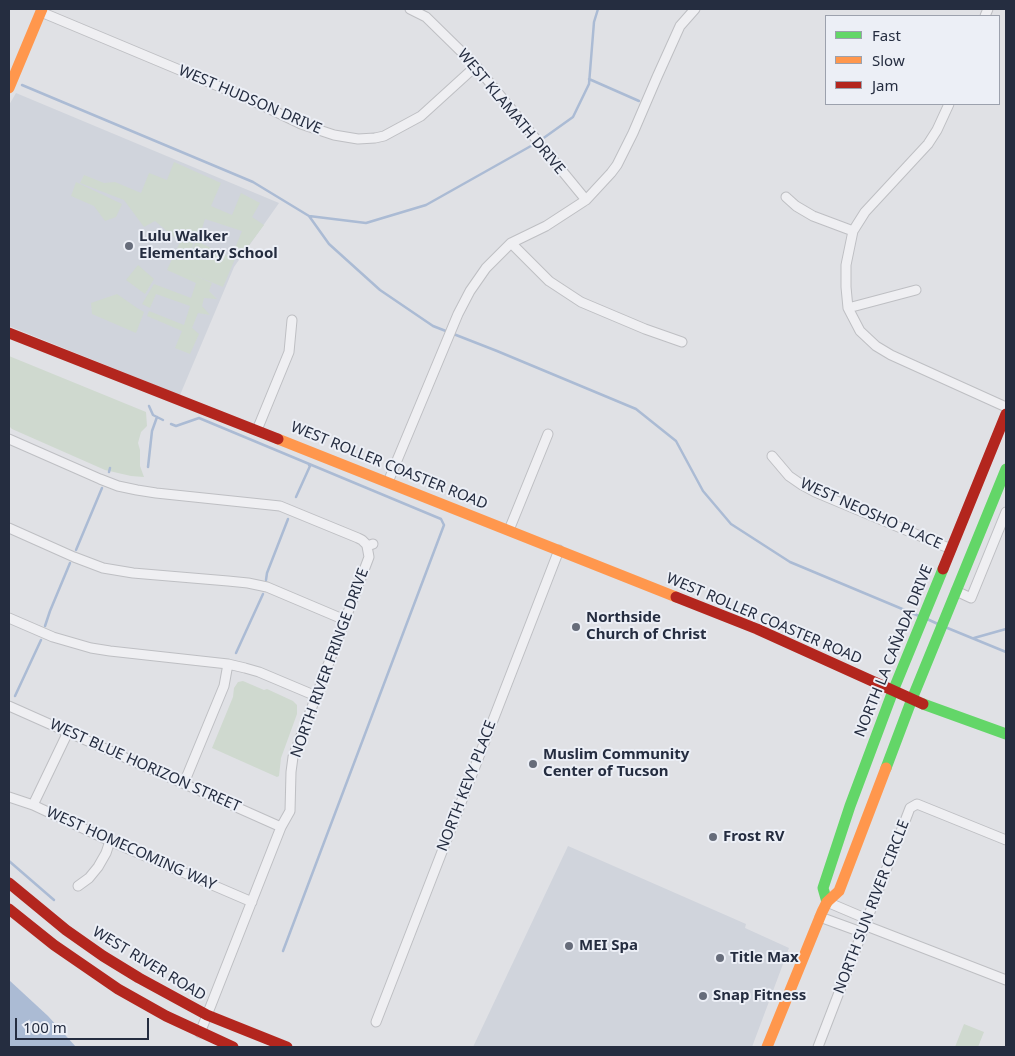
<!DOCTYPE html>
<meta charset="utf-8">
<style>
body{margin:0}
#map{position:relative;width:1015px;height:1056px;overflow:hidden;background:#e0e1e5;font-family:"Noto Sans",sans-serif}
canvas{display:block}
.frame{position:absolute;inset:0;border:10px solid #252d40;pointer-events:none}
.legend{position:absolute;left:825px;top:15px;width:175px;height:90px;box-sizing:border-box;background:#eceff6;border:1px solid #9ca1ad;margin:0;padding:6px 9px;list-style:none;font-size:15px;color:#252d40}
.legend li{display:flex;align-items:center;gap:10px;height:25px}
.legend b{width:25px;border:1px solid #9ca1ad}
.scale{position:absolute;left:15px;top:1018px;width:134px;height:22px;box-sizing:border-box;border:2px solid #252d40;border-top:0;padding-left:6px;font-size:15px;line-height:18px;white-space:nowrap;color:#252d40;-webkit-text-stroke:4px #eceff6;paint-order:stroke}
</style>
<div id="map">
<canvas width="1015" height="1056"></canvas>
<div class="frame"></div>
<ul class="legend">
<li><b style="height:6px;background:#63d668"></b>Fast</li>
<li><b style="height:6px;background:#ff974d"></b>Slow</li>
<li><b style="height:6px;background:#b3261e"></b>Jam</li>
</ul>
<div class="scale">100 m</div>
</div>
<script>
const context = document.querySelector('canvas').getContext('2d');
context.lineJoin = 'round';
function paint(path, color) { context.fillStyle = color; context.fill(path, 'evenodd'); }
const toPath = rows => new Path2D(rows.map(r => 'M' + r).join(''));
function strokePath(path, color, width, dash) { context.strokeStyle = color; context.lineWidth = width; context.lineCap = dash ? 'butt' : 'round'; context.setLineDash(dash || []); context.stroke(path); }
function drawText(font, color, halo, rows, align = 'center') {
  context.font = font + ' "Noto Sans",sans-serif'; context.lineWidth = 4; context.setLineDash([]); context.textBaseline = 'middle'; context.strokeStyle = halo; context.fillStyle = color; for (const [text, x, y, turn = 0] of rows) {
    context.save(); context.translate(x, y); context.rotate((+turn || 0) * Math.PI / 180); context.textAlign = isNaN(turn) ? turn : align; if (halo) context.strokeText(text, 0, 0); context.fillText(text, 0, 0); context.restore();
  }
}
const built = toPath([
 [16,93,279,203,234,267,180,395,9,326,9,105],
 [568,846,746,924,745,928,789,948,752,1047,473,1047]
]);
const green = toPath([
 [174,162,221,183,211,206,232,215,241,193,260,203,252,217,264,225,241,256,233,253,242,231,205,219,199,238,196,237,186,263,196,241,235,259,223,287,187,272,212,283,209,291,217,299,204,298,202,306,210,315,198,313,192,328,199,334,190,354,175,348,182,331,147,316,149,311,184,325,190,306,156,294,150,308,142,304,154,284,191,298,196,283,167,270,180,242,155,221,144,227,124,200,80,183,84,175,104,183,115,182,141,193,149,173,167,180],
 [76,182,122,204,116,217,105,221,94,206,71,196],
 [138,265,154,279,145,294,126,280],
 [117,294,137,308,144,312,136,333,92,314,91,303],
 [9,356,146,412,147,426,141,432,138,443,140,450,140,466,144,477,131,476,105,470,12,429,9,426],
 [243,681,264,690,267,689,293,701,297,705,297,714,281,758,279,776,277,777,212,748,233,697,234,688,238,682],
 [964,1024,984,1032,978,1047,955,1047]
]);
const water = toPath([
 [9,980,48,1016,76,1047,9,1047]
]);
const stream = toPath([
 [589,79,639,101],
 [22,85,253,182,309,216,366,223,426,205,538,142,573,117,589,84,594,22,598,9],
 [309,216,329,244,380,290,433,326,497,351,636,409,676,441,703,491,731,524,790,562,919,616],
 [149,406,153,415,163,420],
 [171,424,176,426,199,418,441,519,444,525,283,951],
 [148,467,152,431,157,417],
 [109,472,110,468],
 [296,497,310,466,309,465],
 [76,550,102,488],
 [266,580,267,573,288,519],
 [927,619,938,624],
 [45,626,50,611,70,563],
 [945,627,1006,652],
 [974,638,1006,629],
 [236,653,263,594],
 [15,696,41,640],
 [9,861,54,900]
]);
const street = toPath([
 [410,9,426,17,476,66,586,200],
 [41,12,249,99,301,124,334,135,358,139,375,138,384,136,421,116,476,66],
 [985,16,988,9],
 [949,104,937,130,928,144,865,212,853,231,846,265,846,287,848,308,860,331,876,346,891,355,1006,407],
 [786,197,796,206,813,216,853,231],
 [511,243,549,281,581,302,645,329,682,342],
 [848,308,916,290],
 [257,430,289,352,292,320],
 [9,439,100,479,118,486,137,490,156,493,280,506,358,538,362,540,366,544,367,546,373,544],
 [772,456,789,476,802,485,815,492,951,549],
 [388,482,458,314,470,291,486,268,511,243,546,226,586,200,611,173,617,165,633,133,657,77,680,26,695,9],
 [9,528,74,557,103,568,133,573,228,581,248,583,267,587,345,620],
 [509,530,548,434],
 [956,591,971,598,1006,512],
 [9,618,53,637,91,648,110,651,228,664,245,668,259,672,316,696],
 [9,706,281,827],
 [184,783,224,686,228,664],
 [9,797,33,805,110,841,252,902],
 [33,805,68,732],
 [78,886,89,878,98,867,106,853,110,841],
 [827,902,867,919],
 [820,917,861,932],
 [864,925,1006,980],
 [376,1022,559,550],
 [200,1033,281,827,290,811,291,772,293,757,369,557,367,546],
 [818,1047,910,808,917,804,1006,840]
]);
const fast = toPath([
 [923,704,1006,734],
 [886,768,912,699,1006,469],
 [827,902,823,888,850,806,893,691,943,569]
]);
const slow = toPath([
 [9,88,42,9],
 [278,439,676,597],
 [767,1047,822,912,827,902,839,891,886,768]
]);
const jam = toPath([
 [9,333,278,439],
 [943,569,1006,414],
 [676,597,757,629,923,704],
 [9,883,66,930,103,956,139,978,207,1015,287,1047],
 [9,909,54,945,118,989,166,1016,233,1047]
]);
const markers = [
 [129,246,5,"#666c7a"],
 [576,627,5,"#666c7a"],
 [533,764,5,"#666c7a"],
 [713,837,5,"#666c7a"],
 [569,946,5,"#666c7a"],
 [720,958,5,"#666c7a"],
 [703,996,5,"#666c7a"]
];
const streetNames = [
 ["WEST HUDSON DRIVE",250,100,23],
 ["WEST KLAMATH DRIVE",511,112,50],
 ["WEST ROLLER COASTER ROAD",389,466,22],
 ["WEST NEOSHO PLACE",871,514,24],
 ["WEST ROLLER COASTER ROAD",764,619,23],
 ["NORTH LA CAÑADA DRIVE",894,651,-68],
 ["NORTH RIVER FRINGE DRIVE",330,663,-70],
 ["WEST BLUE HORIZON STREET",145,766,24],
 ["NORTH KEVY PLACE",467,786,-69],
 ["WEST HOMECOMING WAY",131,849,24],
 ["NORTH SUN RIVER CIRCLE",872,907,-69],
 ["WEST RIVER ROAD",149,964,31]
];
const poiNames = [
 ["Lulu Walker",139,237],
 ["Elementary School",139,254],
 ["Northside",586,618],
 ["Church of Christ",586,635],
 ["Muslim Community",543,755],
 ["Center of Tucson",543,772],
 ["Frost RV",723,837],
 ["MEI Spa",579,946],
 ["Title Max",730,958],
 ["Snap Fitness",713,996]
];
paint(built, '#d0d4dc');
paint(green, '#cfd9cf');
paint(water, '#abbbd4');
strokePath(stream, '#abbbd4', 2.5);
strokePath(street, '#bebfc3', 11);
strokePath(street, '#efeff2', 9);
strokePath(fast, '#63d668', 11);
strokePath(slow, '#ff974d', 11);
strokePath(jam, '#b3261e', 11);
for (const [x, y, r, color] of markers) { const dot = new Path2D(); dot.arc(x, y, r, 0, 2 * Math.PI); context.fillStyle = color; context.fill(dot); strokePath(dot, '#eceff6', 2); }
drawText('15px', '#252d40', '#eceff6', streetNames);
drawText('bold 15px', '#252d40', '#eceff6', poiNames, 'left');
</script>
